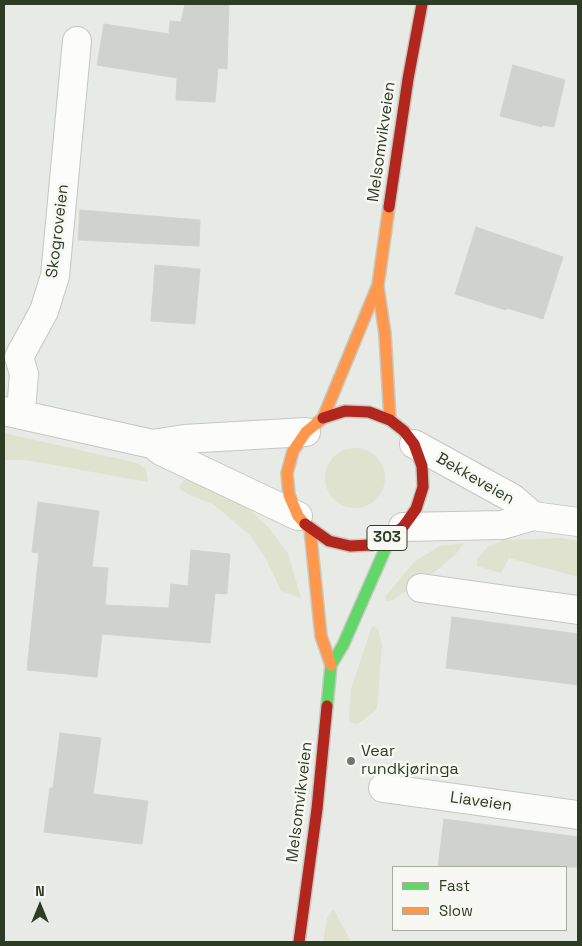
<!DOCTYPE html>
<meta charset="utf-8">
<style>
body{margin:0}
#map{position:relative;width:582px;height:946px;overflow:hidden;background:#e8eae5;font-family:"Space Grotesk",sans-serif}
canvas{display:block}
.frame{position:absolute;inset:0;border:5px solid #2e3c24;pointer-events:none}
.legend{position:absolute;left:392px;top:866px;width:175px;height:65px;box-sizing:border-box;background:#f7f8f3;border:1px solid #a7ada0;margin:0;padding:6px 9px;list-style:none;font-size:15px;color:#2e3c24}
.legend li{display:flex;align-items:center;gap:10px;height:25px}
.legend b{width:25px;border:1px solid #a7ada0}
.north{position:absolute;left:15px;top:881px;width:50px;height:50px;-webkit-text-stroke:4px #f7f8f3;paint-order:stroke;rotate:0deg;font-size:14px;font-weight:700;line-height:20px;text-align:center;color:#2e3c24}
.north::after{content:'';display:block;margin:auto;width:18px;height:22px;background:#2e3c24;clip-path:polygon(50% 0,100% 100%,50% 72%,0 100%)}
</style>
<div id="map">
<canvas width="582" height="946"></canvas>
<div class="frame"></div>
<ul class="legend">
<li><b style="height:6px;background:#63d668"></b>Fast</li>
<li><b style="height:6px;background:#ff974d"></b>Slow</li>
</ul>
<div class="north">N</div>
</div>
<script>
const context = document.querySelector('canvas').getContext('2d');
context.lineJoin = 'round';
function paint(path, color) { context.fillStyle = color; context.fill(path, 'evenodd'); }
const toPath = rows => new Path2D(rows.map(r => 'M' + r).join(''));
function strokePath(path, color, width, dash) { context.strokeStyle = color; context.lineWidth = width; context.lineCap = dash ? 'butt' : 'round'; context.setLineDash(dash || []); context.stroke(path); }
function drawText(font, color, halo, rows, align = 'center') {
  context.font = font + ' "Space Grotesk",sans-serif'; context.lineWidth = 5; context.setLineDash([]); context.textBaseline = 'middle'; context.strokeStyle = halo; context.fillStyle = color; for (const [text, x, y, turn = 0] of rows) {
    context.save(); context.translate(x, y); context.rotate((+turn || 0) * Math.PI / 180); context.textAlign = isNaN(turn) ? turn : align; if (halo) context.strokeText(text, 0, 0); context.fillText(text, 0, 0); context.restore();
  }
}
const green = toPath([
 [4,433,137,463,146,469,148,482,26,460,4,460],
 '325 478a30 30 0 1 1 60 0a30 30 0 1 1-60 0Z',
 [184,480,192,480,244,504,269,528,288,553,301,598,281,591,266,559,250,535,213,504,189,495,179,488],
 [562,538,578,541,578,577,509,558,501,573,477,566,477,559,488,547,504,540],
 [464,543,455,555,441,567,393,600,387,601,385,597,415,561,440,546],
 [372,626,378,629,382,645,377,709,358,724,349,722,351,689],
 [333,910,334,910,351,942,323,942,327,918]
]);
const building = toPath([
 [185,4,229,4,227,69,218,68,215,102,176,100,177,78,97,65,104,24,169,34,170,21,181,22,185,4],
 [513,65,565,80,554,127,542,125,542,127,500,116,513,65],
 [80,210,200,220,199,246,78,240,80,210],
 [476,227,563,257,543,319,507,308,506,310,455,294,476,227],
 [155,265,200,269,195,324,151,321,155,265],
 [38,502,99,511,92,567,108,568,105,605,169,608,171,584,188,586,191,550,230,554,227,594,215,593,210,643,102,634,97,677,27,670,39,553,32,552,38,502],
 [452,617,578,634,578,685,446,668,452,617],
 [60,733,101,738,93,794,148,801,142,844,44,832,50,788,53,788,60,733],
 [444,819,578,837,578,867,438,867,444,819]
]);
const street = toPath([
 [4,411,152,444,184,439,306,432],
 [17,414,22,399,24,374,19,357,44,311,55,276,77,41],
 [152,444,161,451,298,516],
 [414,444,512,498,533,516],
 [403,527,502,525,533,516,578,522],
 [421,588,578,610],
 [383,788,578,815]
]);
const fast = toPath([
 [327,706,331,665,343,645,391,536]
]);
const slow = toPath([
 [378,287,385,334,390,420],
 [305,524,298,516,289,495,287,473,293,451,306,432,323,418,378,285,389,207],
 [310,529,321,636,331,665]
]);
const jam = toPath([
 [389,207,408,79,422,4],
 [305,524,329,541,350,546,371,545,391,536,403,527,416,509,423,487,422,466,414,444,404,431,390,420,369,412,345,411,323,418],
 [299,942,317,809,327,706]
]);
const markers = [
 [351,761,5,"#6f7968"]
];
const shields = [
 [387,538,40]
];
const shieldNames = [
 ["303",387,538]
];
const streetNames = [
 ["Melsomvikveien",382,142,-82],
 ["Skogroveien",58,231,-83],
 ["Bekkeveien",475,479,30],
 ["Melsomvikveien",300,802,-83],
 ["Liaveien",481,802,8]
];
const poiNames = [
 ["Vear",361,752],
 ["rundkjøringa",361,770]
];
paint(green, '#dfe2cf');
paint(building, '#d0d2ce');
strokePath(building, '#d1d3ce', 1);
strokePath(street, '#c5c7c2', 30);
strokePath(fast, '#c5c9c1', 14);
strokePath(slow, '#c5c9c1', 14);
strokePath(jam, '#c5c9c1', 14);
strokePath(street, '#fcfcfb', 28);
strokePath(fast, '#63d668', 11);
strokePath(slow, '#ff974d', 11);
strokePath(jam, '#b3261e', 11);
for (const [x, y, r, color] of markers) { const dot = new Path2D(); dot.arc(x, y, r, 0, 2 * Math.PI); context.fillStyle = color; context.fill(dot); strokePath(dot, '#f7f8f3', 2); }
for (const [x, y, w] of shields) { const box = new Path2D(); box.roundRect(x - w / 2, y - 12.5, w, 25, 4); context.fillStyle = '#f7f8f3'; context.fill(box); strokePath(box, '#2e3c24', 1); }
drawText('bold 15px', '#2e3c24', null, shieldNames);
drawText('16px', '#2e3c24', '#f7f8f3', streetNames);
drawText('16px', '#2e3c24', '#f7f8f3', poiNames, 'left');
</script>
